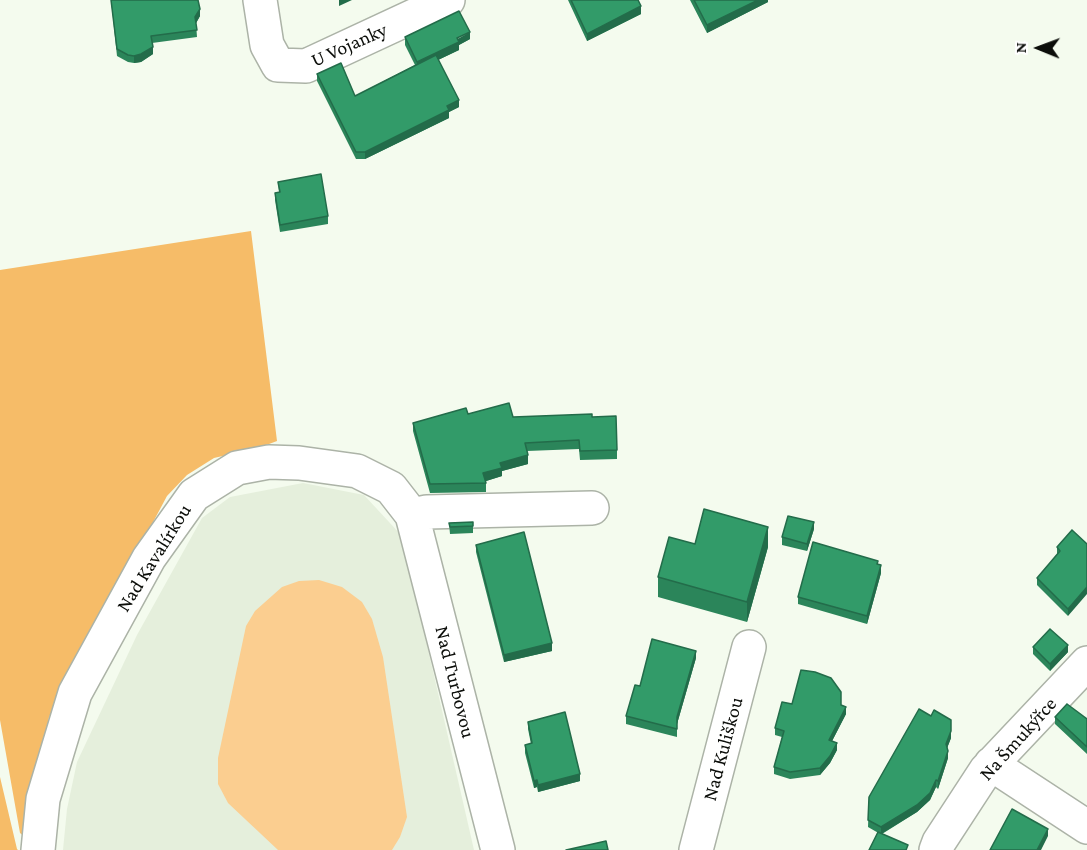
<!DOCTYPE html>
<meta charset="utf-8">
<style>
body{margin:0}
#map{position:relative;width:1087px;height:850px;overflow:hidden;background:#f4fbee;font-family:"Crimson Pro",serif}
canvas{display:block}
.north{position:absolute;left:1009px;top:18px;width:60px;height:60px;-webkit-text-stroke:4px #fff;paint-order:stroke;rotate:271deg;font-size:16px;font-weight:700;line-height:24px;text-align:center;color:#0c0e0a}
.north::after{content:'';display:block;margin:auto;width:21px;height:27px;background:#0c0e0a;clip-path:polygon(50% 0,100% 100%,50% 72%,0 100%)}
</style>
<div id="map">
<canvas width="1087" height="850"></canvas>
<div class="north">N</div>
</div>
<script>
const context = document.querySelector('canvas').getContext('2d');
context.lineJoin = 'round';
function paint(path, color) { context.fillStyle = color; context.fill(path, 'evenodd'); }
const toPath = rows => new Path2D(rows.map(r => 'M' + r).join(''));
function strokePath(path, color, width, dash) { context.strokeStyle = color; context.lineWidth = width; context.lineCap = dash ? 'butt' : 'round'; context.setLineDash(dash || []); context.stroke(path); }
function drawText(font, color, halo, rows, align = 'center') {
  context.font = font + ' "Crimson Pro",serif'; context.lineWidth = 5; context.setLineDash([]); context.textBaseline = 'middle'; context.strokeStyle = halo; context.fillStyle = color; for (const [text, x, y, turn = 0] of rows) {
    context.save(); context.translate(x, y); context.rotate((+turn || 0) * Math.PI / 180); context.textAlign = isNaN(turn) ? turn : align; if (halo) context.strokeText(text, 0, 0); context.fillText(text, 0, 0); context.restore();
  }
}
const built = toPath([
 [303,483,364,495,402,536,474,850,63,850,67,809,77,762,137,635,202,518,230,497]
]);
const green = toPath([
 [319,580,342,587,362,602,372,619,383,657,407,817,400,837,392,850,278,850,228,803,218,784,218,758,246,626,255,611,282,587,299,581]
]);
const forest = toPath([
 [251,231,277,441,261,447,214,458,187,475,167,496,49,717,27,839,20,833,0,720,0,270],
 [0,777,17,849,18,850,0,850]
]);
const minor = toPath([
 [260,0,267,45,278,65,306,66,448,0],
 [412,515,427,512,592,508],
 [991,764,1087,827],
 [38,850,43,799,75,693,149,558,194,495,237,468,269,462,299,463,357,471,391,488,412,515,498,850],
 [696,850,749,647],
 [936,850,939,842,986,770,1087,663]
]);
const wall = toPath([
 [111,0,198,0,200,16,196,23,197,37,152,43,153,54,141,62,134,63,128,62,117,56],
 [568,0,638,0,641,14,587,41],
 [690,0,768,0,768,2,707,33],
 [405,37,470,39,459,45,459,50,438,60,459,107,449,112,449,118,365,159,356,159,317,81,317,74,355,96,415,65,405,45],
 [278,182,328,216,328,224,280,232,275,200,275,193,279,192],
 [468,414,513,417,592,417,617,450,617,459,580,460,579,449,527,451,528,464,502,471,502,476,486,481,486,492,430,493,413,431,413,423],
 [473,522,473,533,450,534,449,523],
 [814,529,807,551,782,545,782,537],
 [1072,530,1068,616,1037,585,1037,578,1057,555,1057,547],
 [695,544,768,547,747,622,658,597,658,577],
 [476,545,552,651,504,662,476,552],
 [878,564,881,573,867,624,798,604,798,597],
 [1033,647,1068,652,1050,671,1033,654],
 [696,658,677,724,677,737,626,724,626,716,640,686],
 [792,704,841,705,846,714,832,741,837,750,830,763,820,775,790,779,774,774,774,767,782,737,775,735,775,728],
 [931,716,951,720,951,738,947,748,948,758,938,789,936,787,930,800,917,812,882,834,908,850,868,827,869,797],
 [1055,717,1087,719,1087,754,1055,724],
 [528,722,580,781,538,792,537,787,534,788,525,753,525,745,531,744,528,729]
]);
const shadedWall = toPath([
 [339,0,352,0,339,6],
 [758,0,768,0,768,2,707,33,707,25],
 [641,6,641,14,587,41,587,34],
 [200,9,200,16,195,25,195,17],
 [470,32,470,39,459,45,459,50,417,70,417,62],
 [153,47,153,54,141,62,134,63,134,56],
 [459,100,459,107,449,112,449,118,365,159,365,152,447,106],
 [528,455,528,464,502,471,502,476,483,482,483,473,500,463],
 [814,522,814,529,807,551,807,544],
 [768,527,768,547,747,622,747,602],
 [881,565,881,573,867,624,867,616],
 [1087,587,1087,594,1068,616,1068,609],
 [552,643,552,651,504,662,504,655],
 [1068,645,1068,652,1050,671,1050,664],
 [696,651,696,658,677,724,677,717],
 [846,707,846,714,829,747,829,740],
 [951,731,951,738,946,751,946,744],
 [837,743,837,750,830,763,820,775,820,768],
 [948,751,948,758,938,789,938,781],
 [580,774,580,781,538,792,538,785],
 [537,780,537,787,534,788,534,781],
 [936,780,936,787,930,800,917,812,881,834,881,827],
 [1048,829,1048,836,1041,850,1037,850]
]);
const building = toPath([
 [111,0,198,0,200,9,195,17,197,30,151,36,153,47,141,54,134,56,128,55,117,49,111,0],
 [571,0,638,0,641,6,587,34,571,0],
 [694,0,758,0,707,25,694,0],
 [459,11,470,32,457,38,459,42,417,62,405,37,459,11],
 [436,55,459,100,447,106,449,110,365,152,356,152,317,74,341,63,355,96,436,55],
 [321,174,328,216,280,225,275,193,280,192,278,182,321,174],
 [509,403,513,417,592,414,592,417,616,416,617,450,580,451,579,440,525,443,528,455,500,463,502,468,483,473,486,483,430,484,413,423,466,408,468,414,509,403],
 [704,509,768,527,747,602,658,577,669,537,695,544,704,509],
 [788,516,814,522,807,544,782,537,788,516],
 [473,522,473,526,450,527,449,523,473,522],
 [1072,530,1087,544,1087,587,1068,609,1037,578,1060,551,1057,547,1072,530],
 [524,532,552,643,504,655,476,545,524,532],
 [813,542,878,561,877,564,881,565,867,616,798,597,813,542],
 [1050,629,1068,645,1050,664,1033,647,1050,629],
 [652,639,696,651,677,717,677,729,626,716,635,685,640,686,652,639],
 [801,670,815,672,831,678,841,692,841,705,846,707,829,740,837,743,830,756,820,768,790,772,774,767,784,731,775,728,782,702,792,704,801,670],
 [1067,704,1087,719,1087,747,1055,717,1067,704],
 [919,709,931,716,934,710,951,720,951,731,946,744,948,751,938,781,936,780,930,793,917,805,881,827,868,820,869,797,919,709],
 [565,712,580,774,538,785,537,780,534,781,525,745,532,743,528,722,565,712],
 [1012,809,1048,829,1037,850,990,850,1012,809],
 [878,832,908,845,906,850,869,850,878,832],
 [606,841,608,850,566,850,606,841]
]);
const streetNames = [
 ["U Vojanky",349,45,-24],
 ["Nad Kavalírkou",154,558,-58],
 ["Nad Turbovou",455,682,76],
 ["Na Šmukýřce",1018,739,-48],
 ["Nad Kuliškou",723,749,-75]
];
paint(built, '#e5efdc');
paint(green, '#fbce90');
paint(forest, '#f6bc68');
strokePath(minor, '#acb3a7', 36);
strokePath(minor, '#fff', 33);
paint(wall, '#2b855a');
paint(shadedWall, '#236c4a');
paint(building, '#329b69');
strokePath(building, '#236c4a', 1.5);
drawText('20px', '#0c0e0a', '#fff', streetNames);
</script>
